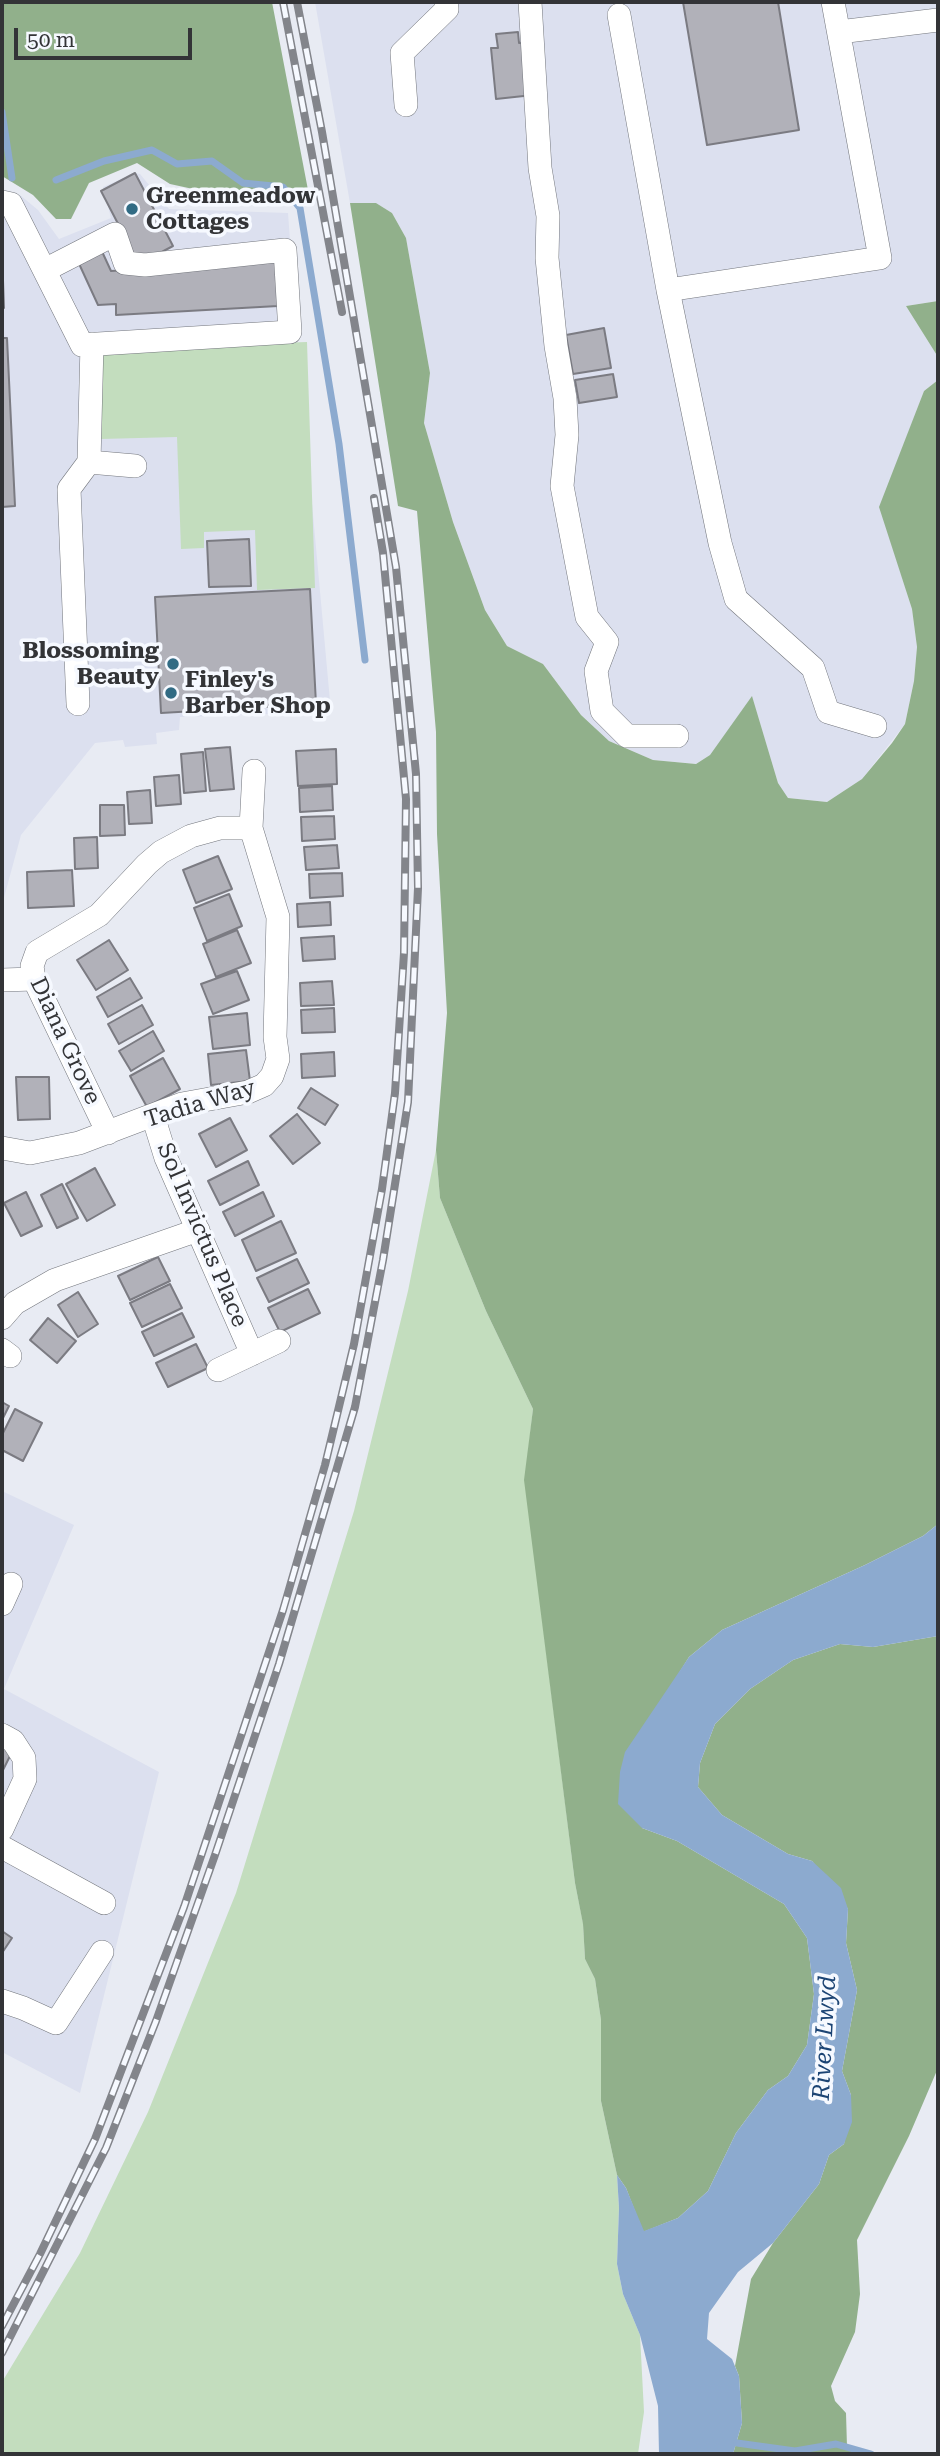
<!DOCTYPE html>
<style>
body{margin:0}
#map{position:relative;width:940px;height:2456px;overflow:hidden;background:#e8ebf3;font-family:"Roboto Serif",serif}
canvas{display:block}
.frame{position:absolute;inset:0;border:4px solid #333437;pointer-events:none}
.scale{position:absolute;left:14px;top:28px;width:178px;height:32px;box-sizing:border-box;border:4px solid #333437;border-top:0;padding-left:9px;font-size:21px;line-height:24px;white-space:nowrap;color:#333437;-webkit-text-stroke:5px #f6f9ff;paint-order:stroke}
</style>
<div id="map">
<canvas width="940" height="2456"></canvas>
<div class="frame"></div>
<div class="scale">50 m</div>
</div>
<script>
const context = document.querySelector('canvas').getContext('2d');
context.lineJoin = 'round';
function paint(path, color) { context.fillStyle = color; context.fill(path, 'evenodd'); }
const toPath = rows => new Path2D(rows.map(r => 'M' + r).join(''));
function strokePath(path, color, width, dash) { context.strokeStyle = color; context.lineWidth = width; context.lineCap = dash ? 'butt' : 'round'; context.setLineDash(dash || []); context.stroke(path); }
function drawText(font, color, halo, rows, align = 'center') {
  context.font = font + ' "Roboto Serif",serif'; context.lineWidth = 7; context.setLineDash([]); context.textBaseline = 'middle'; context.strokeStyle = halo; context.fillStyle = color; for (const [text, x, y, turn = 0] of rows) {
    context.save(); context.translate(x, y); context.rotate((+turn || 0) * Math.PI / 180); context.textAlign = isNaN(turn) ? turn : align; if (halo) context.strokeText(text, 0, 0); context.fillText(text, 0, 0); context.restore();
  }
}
const built = toPath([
 [315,2,938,2,938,301,906,306,938,357,938,380,924,391,880,507,912,609,917,647,914,681,905,724,862,779,827,802,788,798,778,783,752,697,710,755,696,764,653,760,609,741,581,715,543,664,507,646,485,610,453,522,424,423,430,373,406,238,392,213,376,203,350,203],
 [135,173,140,174,169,209,288,213,298,350,331,712,180,717,179,730,156,733,157,744,125,747,123,740,95,743,21,835,2,905,2,190,20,195,38,210,59,239,111,218,103,187],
 [2,1491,74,1525,4,1689,159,1772,80,2093,2,2052]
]);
const green = toPath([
 [307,342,315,588,257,590,255,530,204,532,204,548,181,549,177,437,101,439,98,349],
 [436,1150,440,1198,486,1311,533,1409,525,1480,575,1883,583,1923,585,1959,595,1979,601,2020,601,2101,617,2175,619,2208,617,2264,623,2294,640,2335,644,2412,638,2454,2,2454,2,2382,80,2253,148,2112,236,1893,354,1511,408,1291]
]);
const forest = toPath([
 [2,2,272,2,308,190,269,198,230,197,170,184,137,163,89,183,71,219,56,219,33,195,2,176],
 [350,203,376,203,392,213,406,238,430,373,424,423,453,522,485,610,507,646,543,664,581,715,609,741,653,760,696,764,710,755,752,696,778,783,788,798,827,802,862,779,892,743,905,724,914,681,917,647,912,609,879,507,924,391,938,380,938,1524,923,1536,865,1565,722,1630,689,1657,671,1686,642,1828,677,1841,784,1904,807,1938,814,1994,807,2045,788,2076,768,2090,736,2133,708,2191,678,2218,643,2232,626,2188,617,2175,601,2101,601,2020,595,1979,585,1959,583,1924,575,1883,524,1480,533,1409,486,1311,440,1198,436,1150,447,1013,437,834,436,732,417,511,398,506],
 [938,301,938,357,906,306],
 [938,1636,938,2068,909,2136,857,2240,860,2294,855,2332,831,2386,835,2401,846,2413,847,2447,871,2454,733,2454,742,2423,739,2376,735,2366,751,2279,773,2243,819,2184,829,2155,844,2144,851,2095,842,2071,857,1990,846,1943,848,1909,812,1861,788,1854,722,1815,698,1787,700,1763,715,1724,750,1689,793,1660,840,1644,873,1647]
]);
const water = toPath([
 [938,1524,938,1636,873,1647,840,1644,793,1660,750,1689,715,1724,700,1763,698,1787,722,1815,788,1854,812,1861,841,1888,848,1909,846,1943,857,1990,842,2071,851,2095,852,2122,844,2144,829,2155,819,2184,773,2243,738,2272,709,2313,707,2339,732,2359,739,2376,742,2423,733,2454,659,2454,658,2406,640,2335,623,2294,617,2264,619,2208,617,2175,626,2188,644,2231,678,2218,708,2191,736,2133,768,2090,788,2076,807,2045,814,1994,807,1938,784,1904,677,1841,642,1828,618,1804,620,1772,625,1752,689,1657,722,1630,865,1565,923,1536]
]);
const stream = toPath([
 [2,112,12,178],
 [56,180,104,161,152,150,177,164,212,161,243,183,283,187,300,208,339,444,365,660],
 [737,2443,795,2451,836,2444,871,2454]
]);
const building = toPath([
 [683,2,778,2,799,130,707,145,683,2],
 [518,32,519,43,527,42,533,95,496,99,491,48,498,48,496,34,518,32],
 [135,173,173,246,139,264,101,191,135,173],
 [99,245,111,271,276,261,278,306,116,315,116,304,98,305,75,255,99,245],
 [2,253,4,308,2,308,2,253],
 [604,328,611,368,573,374,566,335,604,328],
 [2,338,7,338,15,506,2,507,2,338],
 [613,374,617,397,579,403,575,380,613,374],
 [249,539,251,586,209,587,207,541,249,539],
 [310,589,316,704,161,713,155,597,310,589],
 [230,747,234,789,210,791,205,749,230,747],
 [336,749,337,784,298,786,296,751,336,749],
 [203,752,206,791,184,793,181,754,203,752],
 [179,775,181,804,156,806,154,777,179,775],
 [332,786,333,810,300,812,299,788,332,786],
 [150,790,152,823,129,824,127,792,150,790],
 [100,805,124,805,125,835,100,836,100,805],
 [334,816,335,839,302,841,301,817,334,816],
 [97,837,98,868,75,869,74,838,97,837],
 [337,845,339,868,306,870,304,847,337,845],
 [218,856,232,889,196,903,183,870,218,856],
 [72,870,74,906,28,908,27,872,72,870],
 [342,873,343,896,310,898,309,874,342,873],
 [229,894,242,926,207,941,194,908,229,894],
 [330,902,331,925,298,927,297,904,330,902],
 [237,930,251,963,216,977,203,944,237,930],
 [334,936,335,959,303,961,301,938,334,936],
 [109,940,128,970,96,990,77,960,109,940],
 [237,971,249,1000,213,1014,201,984,237,971],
 [130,978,142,998,108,1017,97,997,130,978],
 [332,981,334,1005,301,1006,300,983,332,981],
 [142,1005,153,1025,119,1044,108,1024,142,1005],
 [334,1008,335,1032,302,1033,301,1010,334,1008],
 [247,1013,250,1045,213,1049,209,1017,247,1013],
 [153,1031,164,1051,131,1071,119,1051,153,1031],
 [246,1050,250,1081,211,1085,208,1054,246,1050],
 [334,1052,335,1076,302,1078,301,1054,334,1052],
 [163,1058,180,1089,147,1107,130,1076,163,1058],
 [16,1077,49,1077,50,1119,18,1120,16,1077],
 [311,1088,338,1105,325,1125,298,1108,311,1088],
 [297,1114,320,1143,293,1164,270,1136,297,1114],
 [230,1118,247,1150,216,1167,199,1134,230,1118],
 [248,1161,259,1185,220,1205,208,1181,248,1161],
 [95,1168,115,1205,87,1221,66,1184,95,1168],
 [62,1184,78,1218,57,1228,41,1195,62,1184],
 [26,1192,42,1226,21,1236,4,1203,26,1192],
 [263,1192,274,1216,235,1236,223,1212,263,1192],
 [281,1221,296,1253,256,1271,242,1240,281,1221],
 [158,1257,170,1281,130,1300,118,1276,158,1257],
 [297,1259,309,1283,269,1302,257,1278,297,1259],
 [170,1284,182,1308,142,1327,130,1303,170,1284],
 [308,1289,320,1313,280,1332,268,1308,308,1289],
 [78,1292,98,1324,78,1337,58,1305,78,1292],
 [182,1313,194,1337,154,1356,142,1332,182,1313],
 [48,1318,76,1341,57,1363,30,1340,48,1318],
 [196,1344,208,1368,168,1387,156,1363,196,1344],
 [2,1402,9,1406,2,1420,2,1402],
 [15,1409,42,1423,23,1461,2,1450,2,1435,15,1409],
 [2,1742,14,1748,2,1772,2,1742],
 [2,1931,12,1938,2,1953,2,1931]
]);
const minor = toPath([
 [530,2,540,168,548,216,547,258,556,346,565,398,567,435,562,486,587,617,607,642,596,671,602,711,627,736,677,736],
 [619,15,668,290,880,258,833,2],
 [839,32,938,20],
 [406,105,402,53,447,9,446,2],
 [2,202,11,204,82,345,290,332,285,250,145,265,125,263,115,234,45,270],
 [668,290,720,543,736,599,813,668,828,712,875,726],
 [92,344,89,462,135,466],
 [78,704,69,489,89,462],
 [2,980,34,979],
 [153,1116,166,1158,252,1354],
 [108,1133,34,979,32,966,37,952,99,915,147,864,161,852,191,836,220,828,251,828],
 [2,1148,30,1153,79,1143,182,1104,248,1092,264,1085,272,1076,278,1059,275,1037,278,917,251,828,254,771],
 [2,1318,15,1303,55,1280,198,1230],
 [2,1350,10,1356],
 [218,1370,279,1341],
 [2,1604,11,1584],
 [2,1735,13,1741,24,1758,25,1779,2,1829],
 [2,1847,104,1903],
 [2,2001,23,2008,56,2023,102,1952]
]);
const rail = toPath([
 [283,2,342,312],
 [2,2326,40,2254,95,2139,184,1907,283,1610,325,1465,354,1344,382,1189,395,1093,404,953,406,799,383,553,374,498],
 [2,2353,106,2148,156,2021,215,1855,279,1664,355,1407,383,1260,408,1102,418,888,416,774,396,567,322,132,297,2]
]);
const markers = [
 [132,209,7,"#316b84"],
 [173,664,7,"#316b84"],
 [171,693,7,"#316b84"]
];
const poiNames = [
 ["Greenmeadow",146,196],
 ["Cottages",146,222],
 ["Blossoming",159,651,"right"],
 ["Beauty",159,677,"right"],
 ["Finley's",185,680],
 ["Barber Shop",185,706]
];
const streetNames = [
 ["Diana Grove",65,1041,65],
 ["Tadia Way",200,1104,-17],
 ["Sol Invictus Place",202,1235,67]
];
const waterNames = [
 ["River Lwyd",825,2038,-87]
];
paint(built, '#dce0ef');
paint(green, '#c3ddbe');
paint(forest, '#91b08b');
paint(water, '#8caacf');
strokePath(stream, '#8caacf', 7);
paint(building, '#b1b1b9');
strokePath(building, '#7b7b82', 2);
strokePath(minor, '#73767d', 24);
strokePath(minor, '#fff', 23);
strokePath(rail, '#83858b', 8);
strokePath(rail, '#f6f9ff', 5, [16]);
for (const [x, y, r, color] of markers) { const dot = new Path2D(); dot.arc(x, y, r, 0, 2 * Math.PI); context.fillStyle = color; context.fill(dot); strokePath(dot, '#f6f9ff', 2.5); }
drawText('bold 23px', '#333437', '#f6f9ff', poiNames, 'left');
drawText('23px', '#333437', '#f6f9ff', streetNames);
drawText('italic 24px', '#1c4474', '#f6f9ff', waterNames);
</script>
